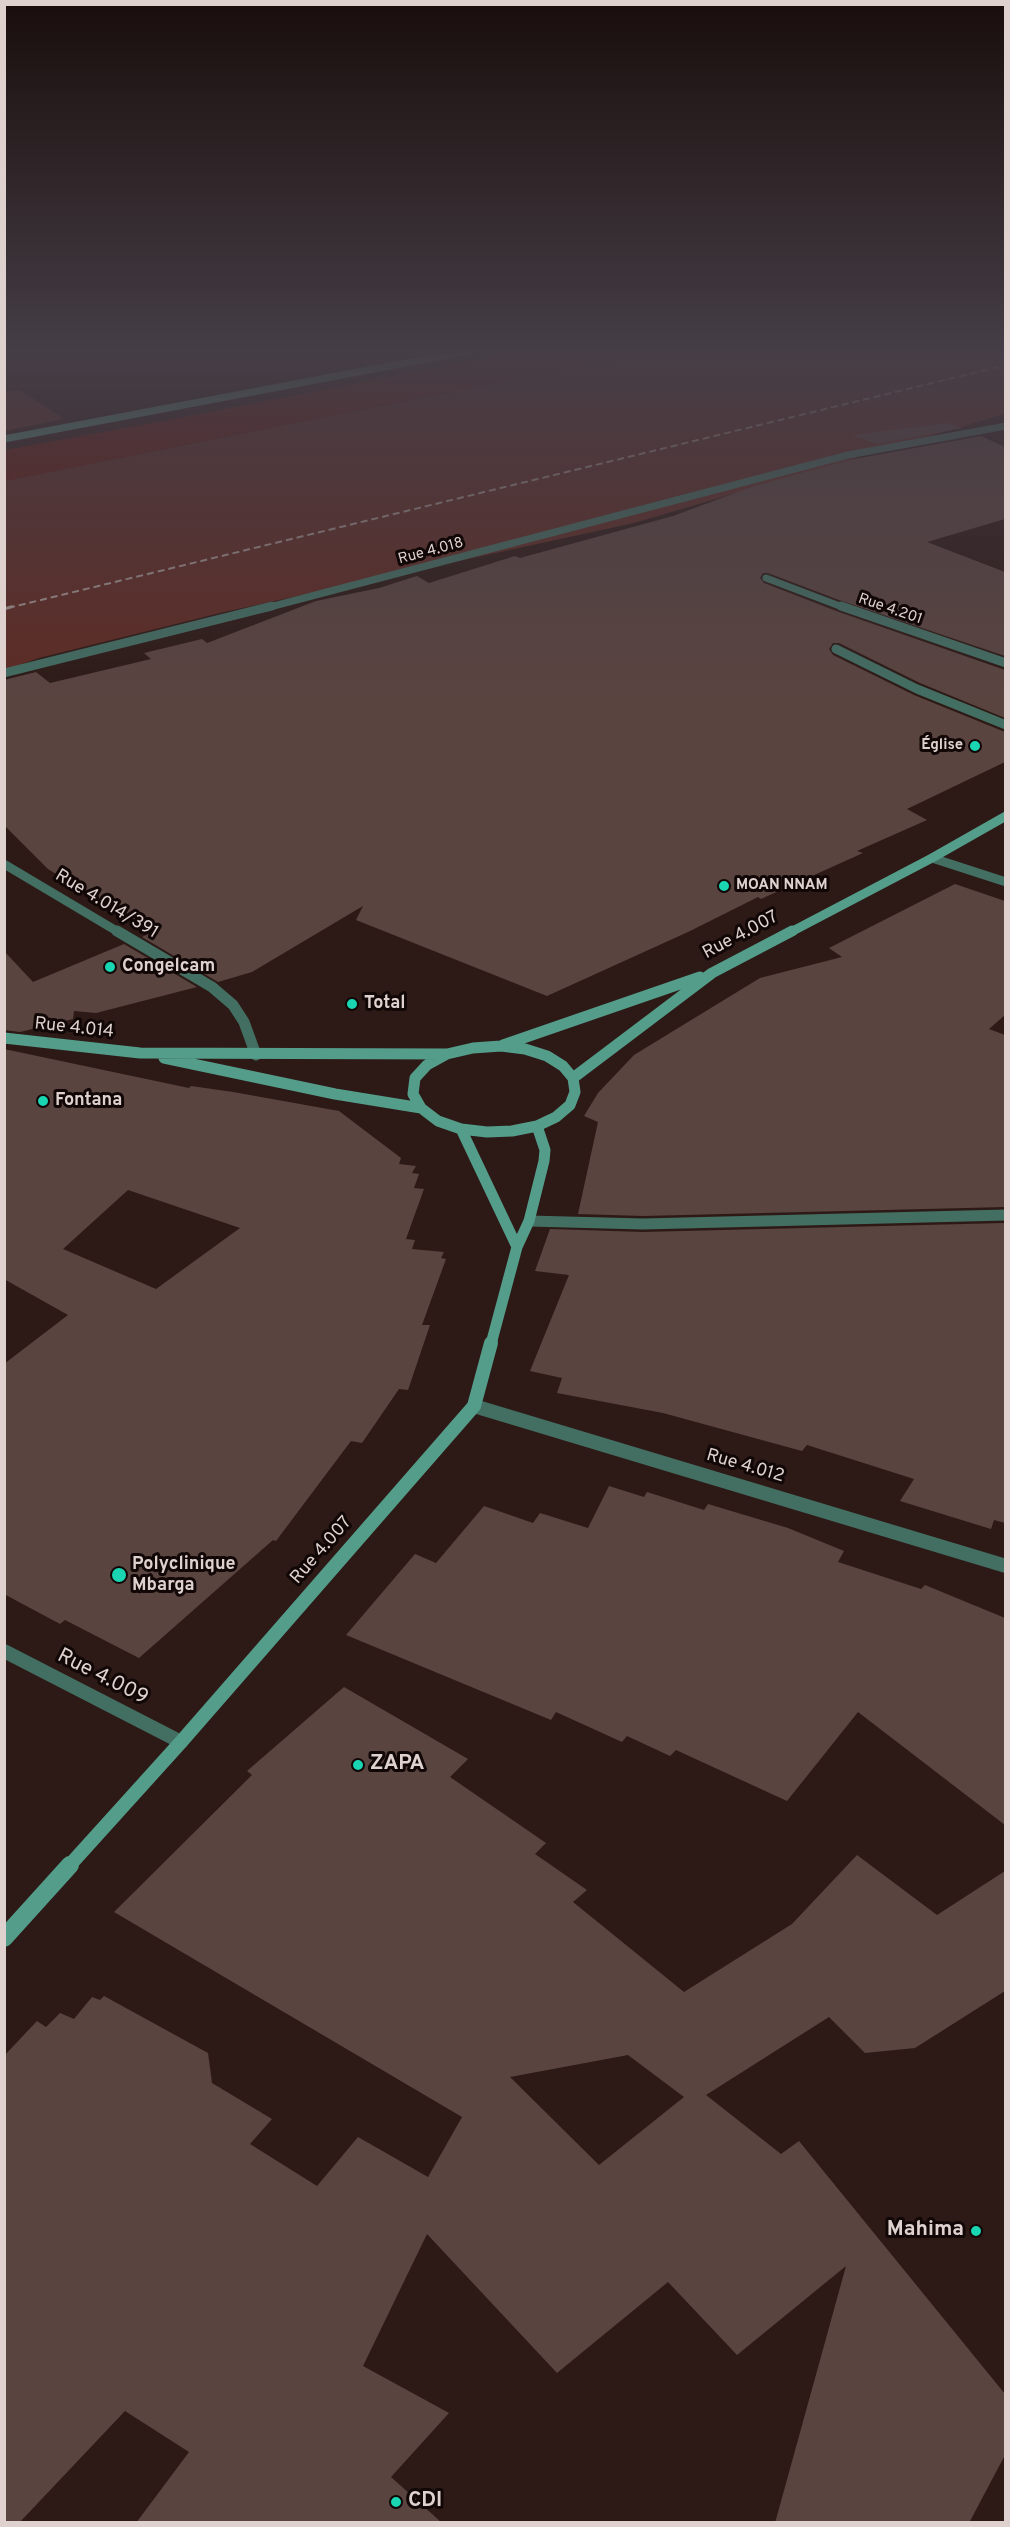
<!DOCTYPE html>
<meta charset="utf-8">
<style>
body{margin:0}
#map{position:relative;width:1010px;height:2527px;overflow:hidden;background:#2d1a16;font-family:Overpass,sans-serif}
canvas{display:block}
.frame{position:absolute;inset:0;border:6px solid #dfd1ce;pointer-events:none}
</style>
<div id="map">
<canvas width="1010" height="2527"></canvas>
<div class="frame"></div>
</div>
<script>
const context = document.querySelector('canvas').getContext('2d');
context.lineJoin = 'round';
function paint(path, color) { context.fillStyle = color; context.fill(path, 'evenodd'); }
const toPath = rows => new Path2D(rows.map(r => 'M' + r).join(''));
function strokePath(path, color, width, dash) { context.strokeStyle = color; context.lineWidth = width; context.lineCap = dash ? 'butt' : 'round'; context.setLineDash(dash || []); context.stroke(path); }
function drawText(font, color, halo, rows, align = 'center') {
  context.font = font + ' Overpass,sans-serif'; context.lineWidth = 6; context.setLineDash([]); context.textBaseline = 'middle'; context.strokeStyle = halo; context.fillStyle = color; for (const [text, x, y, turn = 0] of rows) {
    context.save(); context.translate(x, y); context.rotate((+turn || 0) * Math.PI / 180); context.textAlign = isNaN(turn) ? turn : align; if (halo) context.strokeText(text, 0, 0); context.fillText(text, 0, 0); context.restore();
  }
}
const green = toPath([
 [656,351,1005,351,1005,414,634,523,224,612,39,658,5,670,4,481],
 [20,390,64,419,5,431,5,392]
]);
const water = toPath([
 [519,351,656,351,5,481,5,450,185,417]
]);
const building = toPath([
 [948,423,962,428,877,444,852,435],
 [981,436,1005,447,1005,519,927,542,1005,572,1005,656,839,600,768,573,763,573,760,578,764,583,839,612,1005,670,1005,718,920,683,839,643,833,643,829,649,833,655,914,695,1005,732,1005,762,907,809,927,820,857,851,863,853,761,899,758,897,688,932,547,996,356,920,363,906,252,972,218,982,142,937,157,930,129,919,48,869,4,825,4,680,36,672,50,683,151,659,144,653,202,639,207,643,316,601,379,588,417,576,429,583,515,556,520,558,673,516,754,486,849,460],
 [955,884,1005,901,1005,1015,989,1029,1005,1035,1005,1207,643,1216,578,1214,598,1122,584,1116,598,1093,634,1055,760,978,842,957,829,948],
 [124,944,197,987,96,1013,74,1011,73,1019,20,1032,4,1030,4,951,33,982],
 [4,1049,189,1088,191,1086,233,1092,339,1111,401,1158,399,1164,416,1166,412,1173,419,1174,414,1188,424,1189,406,1239,415,1240,412,1249,444,1252,441,1258,446,1259,422,1325,430,1325,408,1390,399,1389,362,1443,351,1441,276,1541,273,1540,139,1658,65,1620,60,1624,4,1594,4,1364,68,1315,4,1279],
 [128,1190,240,1228,156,1289,63,1249],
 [1005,1223,1005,1523,994,1520,991,1529,900,1501,914,1479,807,1445,802,1451,663,1413,557,1393,562,1378,530,1371,569,1275,535,1271,550,1229,643,1232],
 [609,1486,644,1497,647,1492,704,1510,708,1504,788,1528,844,1551,838,1562,921,1589,925,1585,1005,1618,1005,1825,858,1712,787,1801,676,1750,670,1756,627,1736,622,1742,556,1712,551,1720,346,1635,415,1554,436,1563,484,1506,533,1523,540,1513,588,1528],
 [344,1687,468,1759,450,1777,546,1843,535,1854,587,1890,573,1902,684,1992,792,1924,857,1855,937,1915,1005,1871,1005,1991,915,2048,865,2053,829,2017,706,2095,781,2154,799,2141,1005,2394,1005,2455,969,2523,775,2523,846,2266,737,2355,668,2282,557,2373,427,2234,363,2366,449,2413,391,2477,442,2523,136,2523,189,2452,125,2411,19,2523,4,2523,4,2056,37,2021,46,2027,60,2013,74,2019,92,1997,100,2000,104,1996,208,2053,212,2083,272,2119,250,2144,317,2186,358,2137,428,2177,462,2117,114,1912,252,1775,247,1771],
 [628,2055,684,2097,599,2165,510,2077]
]);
const minorFar3 = toPath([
 [766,578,845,608],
 [266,608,848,455,1006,426]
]);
const minorFar2 = toPath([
 [841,606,1006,663],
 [836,649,917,689,1006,725],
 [4,673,272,606],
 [932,858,1006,882],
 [4,864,120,933]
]);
const minorFar1 = toPath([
 [117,931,212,987,233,1005,244,1022,256,1055],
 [529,1221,643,1224,1006,1215]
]);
const minor = toPath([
 [474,1406,1006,1566],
 [4,1651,181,1742]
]);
const secondaryFar4 = toPath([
 [4,439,469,351]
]);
const secondaryFar3 = toPath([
 [789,933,932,858,1006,816]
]);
const secondaryFar2 = toPath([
 [4,1038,140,1053,447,1054],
 [503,1045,700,977],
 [501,1046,525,1049,547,1056,563,1066,573,1078,575,1092,570,1105,556,1117,537,1126,512,1131,487,1132,461,1129,438,1121,421,1108,413,1094,415,1078,427,1065,447,1054,473,1048,501,1046],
 [164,1058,335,1094,421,1108],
 [573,1078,712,973,792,931],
 [461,1129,517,1247],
 [491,1344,517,1247,529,1221,544,1161,545,1150,537,1126]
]);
const secondaryFar1 = toPath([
 [69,1866,181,1742,474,1406,491,1343]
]);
const secondary = toPath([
 [4,1938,70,1865]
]);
const railFar1 = toPath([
 [8,608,1006,365]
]);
const rail = toPath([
 [4,609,14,606]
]);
const markers = [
 [975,746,6,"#1ad5b2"],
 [724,886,6,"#1ad5b2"],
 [110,967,6,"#1ad5b2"],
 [352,1004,6,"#1ad5b2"],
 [43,1101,6,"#1ad5b2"],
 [119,1575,8,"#1ad5b2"],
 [358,1765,6,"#1ad5b2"],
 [976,2231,6,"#1ad5b2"],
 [396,2502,6,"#1ad5b2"]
];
const farStreetnames = [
 ["Rue 4.018",431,552,-15],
 ["Rue 4.201",890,610,19]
];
const farPoinames = [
 ["Église",963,746],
 ["MOAN NNAM",736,886,"left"]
];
const streetNames = [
 ["Rue 4.014/391",106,905,31],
 ["Rue 4.007",741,936,-28],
 ["Rue 4.014",74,1029,6],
 ["Rue 4.012",745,1467,16],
 ["Rue 4.007",322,1551,-49]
];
const poiNames = [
 ["Congelcam",122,967],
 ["Total",364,1004],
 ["Fontana",55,1101],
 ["Polyclinique",132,1565],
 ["Mbarga",132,1586]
];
const nearStreetnames = [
 ["Rue 4.009",102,1678,27]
];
const nearPoinames = [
 ["ZAPA",370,1765],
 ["Mahima",964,2231,"right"],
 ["CDI",408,2502]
];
paint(green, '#5f2b23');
paint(water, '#67150a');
paint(building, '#5a4440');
strokePath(minorFar3, '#436f63', 7);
strokePath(minorFar2, '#436f63', 9);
strokePath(minorFar1, '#436f63', 11);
strokePath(minor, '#436f63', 14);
strokePath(secondaryFar4, '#549d8a', 7);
strokePath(secondaryFar3, '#549d8a', 9);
strokePath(secondaryFar2, '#549d8a', 11);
strokePath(secondaryFar1, '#549d8a', 14);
strokePath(secondary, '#549d8a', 18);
strokePath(railFar1, '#a2928f', 2, [7, 4]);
strokePath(rail, '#a2928f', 3, [9, 4.5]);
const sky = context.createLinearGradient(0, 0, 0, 705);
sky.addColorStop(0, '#190e0c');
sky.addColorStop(0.5, '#463e47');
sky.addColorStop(1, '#463e4700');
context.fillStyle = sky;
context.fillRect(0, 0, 1010, 705);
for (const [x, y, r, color] of markers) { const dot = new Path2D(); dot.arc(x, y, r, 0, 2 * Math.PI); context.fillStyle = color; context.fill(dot); strokePath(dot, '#100706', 2); }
drawText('15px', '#dfd1ce', '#100706', farStreetnames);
drawText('bold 15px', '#dfd1ce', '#100706', farPoinames, 'right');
drawText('18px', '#dfd1ce', '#100706', streetNames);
drawText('bold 18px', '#dfd1ce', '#100706', poiNames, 'left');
drawText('21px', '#dfd1ce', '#100706', nearStreetnames);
drawText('bold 21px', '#dfd1ce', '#100706', nearPoinames, 'left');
</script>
